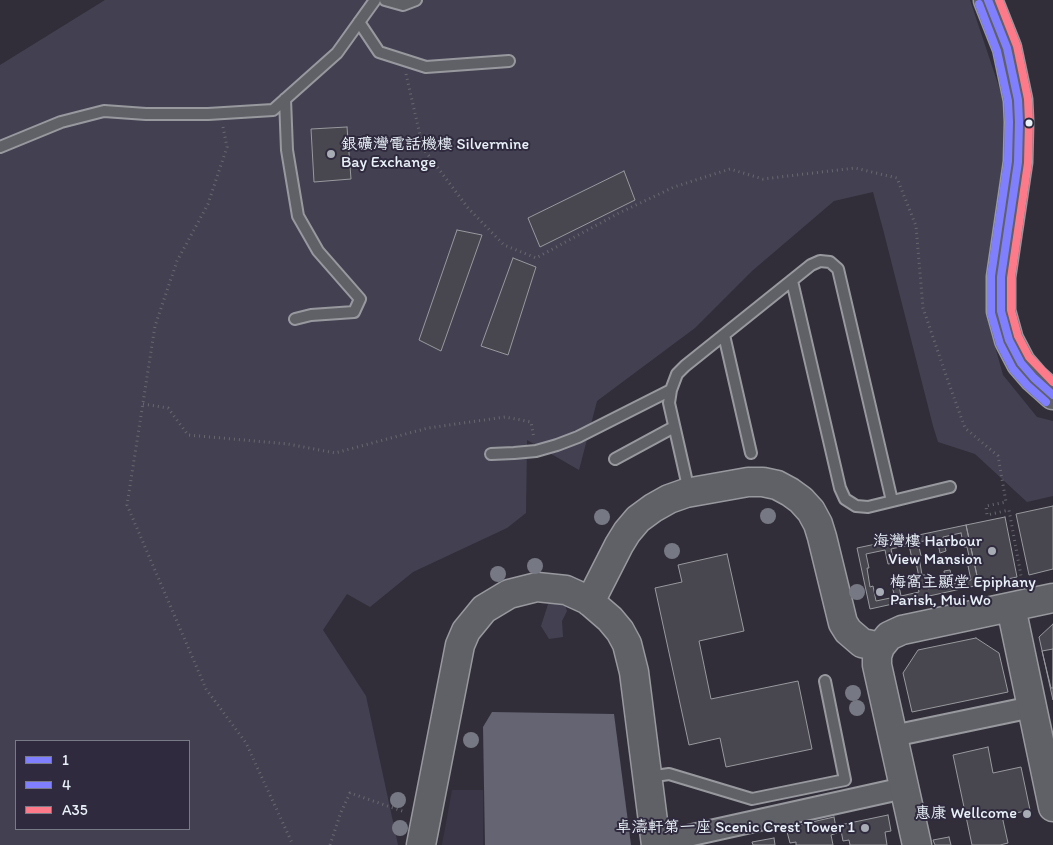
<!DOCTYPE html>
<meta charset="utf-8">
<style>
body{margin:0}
#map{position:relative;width:1053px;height:845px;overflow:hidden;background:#312e39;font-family:Itim,sans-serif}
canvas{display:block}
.legend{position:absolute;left:15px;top:740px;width:175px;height:90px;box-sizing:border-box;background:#2f2a3d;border:1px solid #797a88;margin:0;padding:6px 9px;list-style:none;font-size:15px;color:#e8f1f8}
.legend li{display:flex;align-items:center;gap:10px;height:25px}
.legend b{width:25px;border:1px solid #797a88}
</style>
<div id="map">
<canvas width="1053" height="845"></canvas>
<ul class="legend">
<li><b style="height:6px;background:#8080ff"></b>1</li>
<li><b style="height:6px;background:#8080ff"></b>4</li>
<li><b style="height:6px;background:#fc7a8a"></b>A35</li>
</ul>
</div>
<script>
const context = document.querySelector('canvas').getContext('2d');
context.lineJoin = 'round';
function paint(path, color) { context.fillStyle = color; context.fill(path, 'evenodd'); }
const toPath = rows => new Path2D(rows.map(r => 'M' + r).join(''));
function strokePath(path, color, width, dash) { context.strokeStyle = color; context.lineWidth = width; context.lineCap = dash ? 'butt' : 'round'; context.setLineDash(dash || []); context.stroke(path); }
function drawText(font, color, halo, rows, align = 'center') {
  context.font = font + ' Itim,"LXGW WenKai TC",sans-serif'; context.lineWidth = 4; context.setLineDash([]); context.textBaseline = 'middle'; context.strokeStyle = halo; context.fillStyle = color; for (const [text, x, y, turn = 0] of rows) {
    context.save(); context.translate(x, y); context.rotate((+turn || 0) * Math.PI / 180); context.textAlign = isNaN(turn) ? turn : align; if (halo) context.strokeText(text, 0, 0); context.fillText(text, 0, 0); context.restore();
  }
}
const built = toPath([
 [452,790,483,790,483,845,442,845]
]);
const green = toPath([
 [105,0,970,0,1008,114,999,220,988,292,988,321,1003,375,1037,417,1053,421,1053,496,1027,502,975,454,938,442,933,426,884,233,873,192,834,201,752,271,695,328,597,401,579,470,527,440,526,513,507,528,413,572,370,607,347,594,323,630,366,696,398,845,0,845,0,65],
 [16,741,189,741,189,829,16,829],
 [550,598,564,602,567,611,562,621,563,637,549,639,541,626]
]);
const water = toPath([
 [492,712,614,714,631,845,485,845,483,727]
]);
const building = toPath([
 [347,127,351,179,314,182,311,129,347,127],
 [624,171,635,200,540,247,528,218,624,171],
 [457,230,482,235,441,351,419,340,457,230],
 [513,258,536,267,508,355,481,346,513,258],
 [1053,506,1053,569,1029,575,1016,514,1053,506],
 [1005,517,1017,577,979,585,966,525,1005,517],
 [966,525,979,585,870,609,857,548,966,525],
 [961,533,964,547,967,547,971,565,968,566,971,580,953,584,950,570,944,571,946,585,928,589,925,575,922,575,919,557,921,556,918,542,937,539,940,553,946,551,943,537,961,533],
 [909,545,912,559,915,558,919,577,916,577,919,592,901,596,898,581,891,583,895,597,876,601,873,586,870,587,867,568,869,568,866,554,885,550,888,564,894,563,891,549,909,545],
 [727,554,744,631,699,641,711,699,798,681,812,749,726,767,720,738,689,745,655,588,682,582,678,565,727,554],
 [1053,624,1053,700,1039,637,1053,624],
 [976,638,999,653,1008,692,912,712,903,673,918,650,976,638],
 [1053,649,1053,688,1051,688,1042,651,1053,649],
 [988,747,993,773,1021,767,1030,810,1002,816,1008,843,1000,845,972,845,953,755,988,747],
 [888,815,891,831,885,832,887,845,850,845,849,840,843,841,840,825,888,815],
 [834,817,837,833,831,835,833,845,796,845,796,842,790,843,786,828,834,817],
 [949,837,951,845,935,845,933,840,949,837],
 [774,838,775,845,753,845,752,842,774,838]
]);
const path = toPath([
 [406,74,423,148,468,208,504,245,536,258,619,213,674,187,730,169,763,179,855,168,897,178,916,226,923,308,948,381,965,428,998,456,1006,502,986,506,987,515,1009,510,1022,581],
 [223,127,227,147,208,204,177,261,155,326,127,505,206,689,246,743,293,845],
 [143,404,168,408,188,435,288,444,335,453,428,428,505,417,531,422,534,439],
 [330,845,341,812,350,793,405,812]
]);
const lane = toPath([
 [385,0,403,5,416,0],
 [359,22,379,52,426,67,509,61],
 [285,99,287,150,298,216,318,251,360,299,354,312,311,315,295,319],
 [0,147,61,122,104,111,146,114,208,114,273,110,337,53,375,0],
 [792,281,840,488,845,499,856,506,868,507,950,487],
 [724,335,751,453],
 [491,454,514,453,536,451,557,445,578,437,671,390],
 [615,459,674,427],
 [689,491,669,403,671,390,677,374,685,366,811,265,820,261,830,262,838,269,892,501],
 [648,777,669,774,752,799,845,780,825,681]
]);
const street = toPath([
 [893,736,1032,707],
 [656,843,904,788]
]);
const secondary = toPath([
 [988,0,1007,48,1018,100,1019,122,1018,162,1001,277,1001,311,1009,340,1021,363,1034,378,1053,395],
 [590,602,619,545,627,532,638,519,653,508,669,499,686,493,748,482,763,482,777,485,790,492,801,500,811,511,818,524,822,537,843,623,848,631,862,643,880,647],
 [1011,607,1053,807],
 [421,845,460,645,466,631,484,609,509,594,537,587,566,590,588,600,610,619,620,631,627,644,634,672,656,845],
 [917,845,877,665,877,656,880,647,889,636,902,630,1053,598]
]);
const bus1 = toPath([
 [988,0,1007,48,1018,100,1019,122,1018,162,1001,277,1001,311,1009,340,1021,363,1034,378,1053,395]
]);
const bus2 = toPath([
 [979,4,997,51,1008,101,1009,122,1008,161,991,276,991,313,1000,344,1013,369,1027,385,1046,402]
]);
const bus3 = toPath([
 [999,0,1017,46,1028,99,1029,122,1028,163,1011,278,1011,310,1018,336,1029,357,1053,382]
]);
const trees = [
 [768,516],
 [602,517],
 [672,551],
 [535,566],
 [498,574],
 [857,592],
 [853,693],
 [857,708],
 [471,740],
 [398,800],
 [400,828]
];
const markers = [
 [1029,123,4.5,"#e8f1f8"],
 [331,154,5,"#a8adb5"],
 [992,551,5,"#a8adb5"],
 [880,592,5,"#a8adb5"],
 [1027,814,5,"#a8adb5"],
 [865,828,5,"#a8adb5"]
];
const poiNames = [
 ["銀礦灣電話機樓 Silvermine",341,145,"left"],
 ["Bay Exchange",341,163,"left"],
 ["海灣樓 Harbour",982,542],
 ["View Mansion",982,560],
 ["梅窩主顯堂 Epiphany",890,583,"left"],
 ["Parish, Mui Wo",890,601,"left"],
 ["惠康 Wellcome",1017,814],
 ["卓濤軒第一座 Scenic Crest Tower 1",855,828]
];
paint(built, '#3a3647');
paint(green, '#434151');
paint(water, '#646472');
paint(building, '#48464e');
strokePath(building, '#98999f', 1);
strokePath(lane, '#98999f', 14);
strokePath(street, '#98999f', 24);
strokePath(secondary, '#98999f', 31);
strokePath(path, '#68686f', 3, [1, 4]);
strokePath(lane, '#606067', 10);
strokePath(street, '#606067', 20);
strokePath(secondary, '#606067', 28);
strokePath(bus1, '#8080ff', 8);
strokePath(bus2, '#8080ff', 8);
strokePath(bus3, '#fc7a8a', 8);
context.fillStyle = '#767883';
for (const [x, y] of trees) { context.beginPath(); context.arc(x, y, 8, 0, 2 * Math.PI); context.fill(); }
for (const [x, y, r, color] of markers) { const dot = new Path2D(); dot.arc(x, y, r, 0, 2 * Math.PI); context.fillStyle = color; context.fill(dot); strokePath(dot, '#2f2a3d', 2); }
drawText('16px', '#e8f1f8', '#2f2a3d', poiNames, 'right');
</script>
